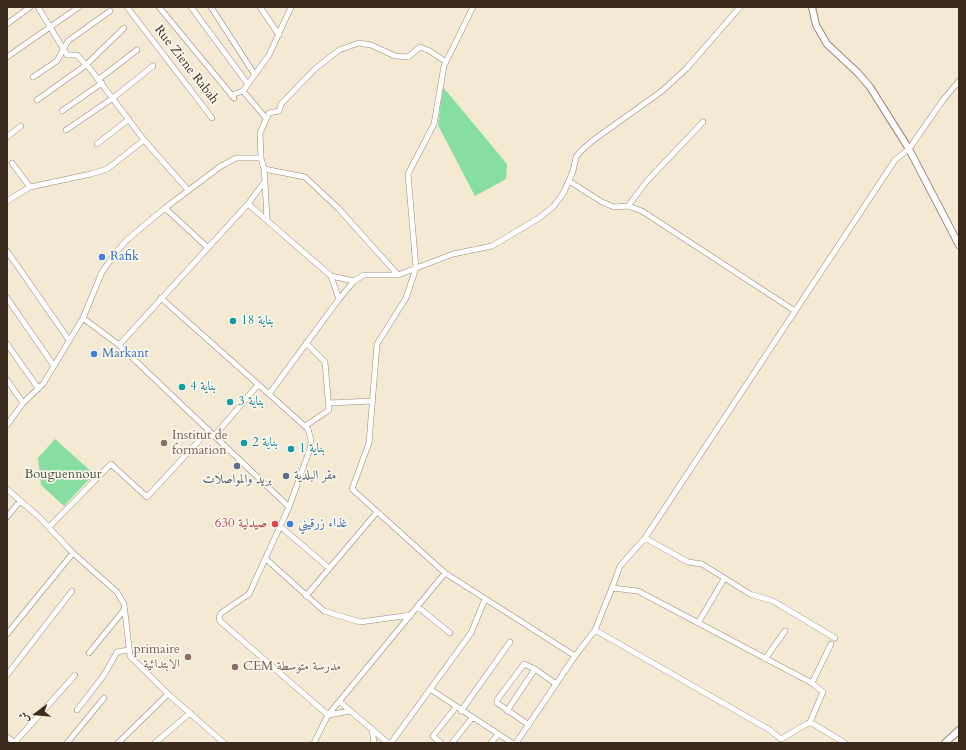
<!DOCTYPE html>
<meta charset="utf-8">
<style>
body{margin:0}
#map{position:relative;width:966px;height:750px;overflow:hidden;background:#f4e9d2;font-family:Cardo,Amiri,serif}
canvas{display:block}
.frame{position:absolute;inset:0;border:8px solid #3b2a1e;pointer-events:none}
.north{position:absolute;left:16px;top:694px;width:40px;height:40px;-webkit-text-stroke:3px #fbf7ec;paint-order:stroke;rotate:254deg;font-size:11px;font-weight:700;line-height:16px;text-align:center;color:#3b2a1e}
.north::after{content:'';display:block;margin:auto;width:14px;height:18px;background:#3b2a1e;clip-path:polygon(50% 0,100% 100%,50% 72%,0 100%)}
</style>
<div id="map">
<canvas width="966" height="750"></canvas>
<div class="frame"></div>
<div class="north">ش</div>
</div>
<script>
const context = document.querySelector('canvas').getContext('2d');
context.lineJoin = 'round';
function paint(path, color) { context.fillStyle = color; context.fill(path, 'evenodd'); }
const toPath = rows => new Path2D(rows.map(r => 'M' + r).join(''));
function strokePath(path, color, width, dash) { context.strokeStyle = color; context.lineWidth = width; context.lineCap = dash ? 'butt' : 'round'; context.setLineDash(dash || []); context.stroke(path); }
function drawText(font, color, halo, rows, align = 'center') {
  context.font = font + ' Cardo,Amiri,serif'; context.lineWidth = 3.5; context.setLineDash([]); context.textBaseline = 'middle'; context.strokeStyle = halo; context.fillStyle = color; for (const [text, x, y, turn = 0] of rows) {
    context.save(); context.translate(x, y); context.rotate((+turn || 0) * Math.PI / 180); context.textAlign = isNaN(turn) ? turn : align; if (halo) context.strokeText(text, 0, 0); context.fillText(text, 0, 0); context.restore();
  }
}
const green = toPath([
 [443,87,507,164,506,179,475,196,438,125],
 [55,439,94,474,64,506,41,485,38,458]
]);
const minor = toPath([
 [38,7,67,55,77,55,91,70,144,140,188,190],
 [127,7,212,118],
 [159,7,234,98],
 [191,7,247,83],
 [211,7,255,75],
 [260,7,279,35],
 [473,7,444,66,434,124,408,174,416,268,406,298,377,344,369,443,352,489,445,573,575,656,516,743],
 [7,24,30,7],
 [7,57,79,7],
 [33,77,57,61,68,41,110,11],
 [99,79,137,50],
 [231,95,243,91],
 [37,100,86,65,124,28],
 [62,111,102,83],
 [266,118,243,91,269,55,291,7],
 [66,130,113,98,153,66],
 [7,137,21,126],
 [97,144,129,119],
 [261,158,260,133,269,113,279,111,281,104,315,69,339,50,359,43,371,45,395,56,408,57,420,47,430,51,446,62],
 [12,163,30,187],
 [264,169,265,181,248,204,331,276,339,299,269,394,308,429,311,440,310,449,289,507,249,594,221,613,219,617,220,621,328,715,350,711],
 [569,181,602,202,614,207,628,206,642,211,795,311],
 [265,182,267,219],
 [7,201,30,187,91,174,107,169,144,140],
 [628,206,647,181,703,122],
 [165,208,207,247],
 [7,251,69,340],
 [331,276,354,281],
 [7,298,54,366],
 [161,298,269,394],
 [339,299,354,281,364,275,398,275,453,254,492,246,539,218,554,206,564,192,573,171,576,157,581,151,592,141,662,91,686,69,740,7],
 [83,318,119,345,289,507],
 [7,344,38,388],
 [119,345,248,204],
 [7,380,23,403],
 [329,403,372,401],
 [7,425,23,403,43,384,83,318,102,272,117,251,128,239,165,208,221,166,236,158,261,158,264,169,305,177,338,208,398,275],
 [305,426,329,410,325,362,306,343],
 [215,435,258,385],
 [7,489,40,518,73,553,117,592,124,604,130,656,168,694,224,743],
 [7,517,20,501],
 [49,527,111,464,147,497,209,430],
 [281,527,329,568],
 [645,538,688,562,702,564,750,594,773,601,835,638],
 [266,559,324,611,360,622,411,615],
 [612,588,620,566,645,538,895,160,909,149,943,100,959,81],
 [306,596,377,512],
 [418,607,450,633],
 [698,623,724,579],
 [595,630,612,588,638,591,812,683,823,692,810,722],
 [7,634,73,553],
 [89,653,124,610],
 [575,656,595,630,770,730,781,739,810,722,845,743],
 [765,659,785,631],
 [7,675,72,591],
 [812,683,831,644],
 [430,689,512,743],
 [340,702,388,743],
 [77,710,104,675,117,652,128,650],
 [461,711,510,642],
 [507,711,535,669],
 [529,725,497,703,497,700,524,664,535,669,556,684],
 [372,729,374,743],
 [7,737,16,743],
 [15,742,75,675],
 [67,743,104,698],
 [118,743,168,694],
 [155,743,190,713],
 [314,743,328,715,445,573],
 [391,743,471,633,485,599],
 [441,743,433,736,456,707],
 [452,743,472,718],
 [491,743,498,734]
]);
const tertiary = toPath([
 [812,7,816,25,827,44,858,73,870,87,909,149,959,245],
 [945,743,959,730]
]);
const markers = [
 [102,257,4,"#3f7fe0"],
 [233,321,4,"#0f9aa8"],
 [94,354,4,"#3f7fe0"],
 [182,387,4,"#0f9aa8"],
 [230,402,4,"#0f9aa8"],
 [164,443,4,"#8d6e63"],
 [244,443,4,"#0f9aa8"],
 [291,449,4,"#0f9aa8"],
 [237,466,4,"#5c6f8a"],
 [286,476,4,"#5c6f8a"],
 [275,524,4,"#e0444e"],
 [290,524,4,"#3f7fe0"],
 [188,657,4,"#8d6e63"],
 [235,667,4,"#8d6e63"]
];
const streetNames = [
 ["Rue Ziene Rabah",186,65,52]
];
const shopNames = [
 ["Rafik",110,257],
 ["Markant",102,354],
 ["غذاء زرقيني",298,524]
];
const cultureNames = [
 ["بناية 18",241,321],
 ["بناية 4",190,387],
 ["بناية 3",238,402],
 ["بناية 2",252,443],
 ["بناية 1",299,449]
];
const educationNames = [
 ["Institut de",172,436],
 ["formation",172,451],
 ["primaire",180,650,"right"],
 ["الابتدائية",180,665,"right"],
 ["CEM مدرسة متوسطة",243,667]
];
const parkNames = [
 ["Bouguennour",63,475]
];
const serviceNames = [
 ["مقر البلدية",294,476],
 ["بريد والمواصلات",237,480,"center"]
];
const healthNames = [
 ["صيدلية 630",267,524]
];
paint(green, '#86dea2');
strokePath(minor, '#988a78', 6);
strokePath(tertiary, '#988a78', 8);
strokePath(minor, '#fff', 5);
strokePath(tertiary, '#fff', 6);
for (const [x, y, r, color] of markers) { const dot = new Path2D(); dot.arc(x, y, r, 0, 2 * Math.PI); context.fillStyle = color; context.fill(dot); strokePath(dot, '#fbf7ec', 1.5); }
drawText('13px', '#3b2a1e', '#fbf7ec', streetNames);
drawText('13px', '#366cbe', '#fbf7ec', shopNames, 'left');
drawText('13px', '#0d838f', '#fbf7ec', cultureNames, 'left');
drawText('13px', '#785e54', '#fbf7ec', educationNames, 'left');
drawText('13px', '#4e573f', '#fbf7ec', parkNames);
drawText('13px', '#4e5e75', '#fbf7ec', serviceNames, 'left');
drawText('13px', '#be3a42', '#fbf7ec', healthNames, 'right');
</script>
